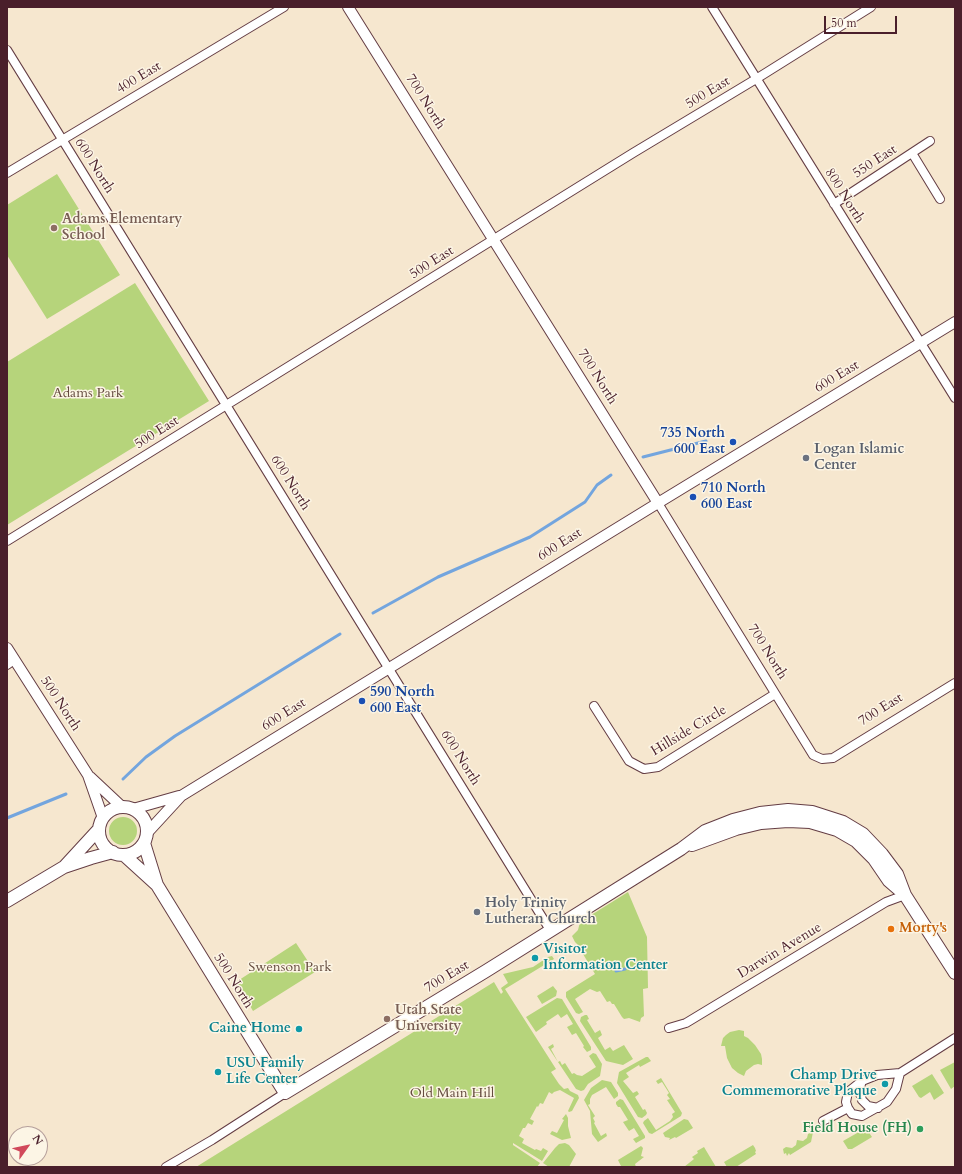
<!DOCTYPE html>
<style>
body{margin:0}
#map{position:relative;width:962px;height:1174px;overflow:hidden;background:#f6e7cf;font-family:Cardo,serif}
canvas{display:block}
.frame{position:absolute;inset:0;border:8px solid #4a1f2b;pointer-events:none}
.north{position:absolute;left:8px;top:1126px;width:40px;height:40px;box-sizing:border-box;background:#fcf5e5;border:1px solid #b59f9b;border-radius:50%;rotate:57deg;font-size:11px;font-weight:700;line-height:16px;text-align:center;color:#4a1f2b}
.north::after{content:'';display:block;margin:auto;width:14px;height:18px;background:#d1495b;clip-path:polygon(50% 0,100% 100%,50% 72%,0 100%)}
.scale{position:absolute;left:824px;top:16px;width:73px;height:18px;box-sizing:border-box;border:2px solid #4a1f2b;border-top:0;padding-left:5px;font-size:12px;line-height:14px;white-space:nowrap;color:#4a1f2b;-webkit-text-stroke:3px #fcf5e5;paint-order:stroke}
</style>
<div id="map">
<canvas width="962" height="1174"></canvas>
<div class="frame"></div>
<div class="north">N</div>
<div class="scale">50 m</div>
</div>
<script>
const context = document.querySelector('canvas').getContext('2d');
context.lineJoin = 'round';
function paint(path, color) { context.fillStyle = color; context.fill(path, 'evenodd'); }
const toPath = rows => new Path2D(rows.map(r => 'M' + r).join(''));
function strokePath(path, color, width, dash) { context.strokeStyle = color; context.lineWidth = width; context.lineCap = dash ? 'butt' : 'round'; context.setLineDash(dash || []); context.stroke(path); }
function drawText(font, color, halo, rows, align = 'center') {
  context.font = font + ' Cardo,serif'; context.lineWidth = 3; context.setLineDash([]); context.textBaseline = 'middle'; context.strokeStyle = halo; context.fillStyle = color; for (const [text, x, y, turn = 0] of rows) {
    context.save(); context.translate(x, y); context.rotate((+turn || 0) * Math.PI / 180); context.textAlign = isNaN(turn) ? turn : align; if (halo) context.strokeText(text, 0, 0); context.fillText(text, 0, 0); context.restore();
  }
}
const green = toPath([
 [57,174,120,275,47,319,7,255,7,205],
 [135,283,209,401,7,525,7,362],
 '109 831a14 14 0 1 1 28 0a14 14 0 1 1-28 0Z',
 [628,892,647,937,648,988,643,989,644,1016,641,1018,640,1022,629,1018,624,1019,622,1017,614,1004,612,1004,610,1001,607,1002,600,991,597,992,590,989,575,999,583,1012,579,1014,576,1013,566,997,566,992,595,974,577,944,575,942,572,936,578,930,580,922],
 [296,943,315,972,253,1011,236,982],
 [552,956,554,959,505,989,556,1069,551,1072,559,1084,564,1089,568,1088,570,1091,578,1095,579,1098,572,1111,569,1112,568,1111,574,1098,560,1090,554,1092,552,1094,549,1092,543,1104,540,1103,538,1107,537,1106,530,1119,534,1121,532,1125,528,1123,525,1128,523,1128,519,1136,524,1139,522,1143,535,1150,536,1149,541,1151,543,1148,548,1151,542,1161,513,1143,513,1145,540,1163,537,1167,196,1167,494,982,501,994,503,992,501,988,508,983,503,974,533,967,548,957],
 [553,986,557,991,556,996,542,1004,537,996],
 [557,998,562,999,591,1047,591,1050,587,1052,583,1047,584,1046,576,1033,572,1035,567,1027,573,1024,567,1014,561,1018,558,1014,546,1022,547,1024,536,1032,526,1017],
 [585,1015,587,1015,589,1019,587,1020,595,1033,600,1030,602,1035,598,1038,605,1050,610,1047,613,1051,624,1045,633,1059,623,1065,606,1061,580,1021,581,1017],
 [739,1030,744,1031,744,1036,748,1038,755,1045,761,1054,762,1059,762,1065,758,1064,754,1065,746,1071,744,1076,738,1073,732,1068,727,1058,725,1046,721,1046,723,1038,726,1035,730,1032],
 [553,1044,554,1047,551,1049,558,1062,560,1061,562,1065,565,1063,572,1074,574,1073,577,1075,582,1076,596,1067,589,1056,593,1053,596,1054,602,1064,600,1076,588,1084,584,1090,581,1091,576,1089,548,1047],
 [646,1057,648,1057,651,1061,640,1067,639,1065,626,1073,629,1077,623,1081,633,1093,637,1091,639,1094,635,1097,643,1110,645,1109,647,1113,646,1115,642,1118,638,1117,617,1083,619,1072],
 [955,1062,955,1086,951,1089,940,1070],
 [932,1074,944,1093,934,1100,930,1092,921,1098,919,1097,912,1086],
 [661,1078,682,1113,681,1116,652,1134,649,1133,643,1123,644,1121,648,1118,656,1130,670,1121,673,1117,672,1114,675,1112,667,1100,670,1099,667,1095,669,1093,662,1082,658,1084,656,1081],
 [602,1080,611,1082,618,1093,618,1096,614,1099,606,1087,592,1095,590,1099,590,1104,588,1105,595,1116,593,1118,595,1122,594,1123,601,1136,606,1133,607,1136,598,1142,592,1134,590,1111,584,1100,591,1088],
 [620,1099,623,1100,645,1136,645,1138,636,1143,633,1139,639,1136,634,1128,629,1131,623,1122,628,1120,620,1107,618,1107,616,1104,616,1102],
 [566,1114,568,1118,568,1126,571,1138,562,1140,550,1134,552,1131,557,1133,564,1120,562,1119],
 [684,1119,688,1120,693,1128,676,1138,675,1137,669,1140,670,1138,665,1137,663,1133],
 [866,1128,872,1137,852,1149,848,1149,843,1141],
 [811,1132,813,1132,811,1142,790,1155,789,1153,787,1156,786,1153,784,1154,783,1149,786,1147,792,1148,796,1145,797,1140,803,1141,807,1138,808,1134],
 [565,1143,569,1145,576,1154,569,1167,549,1167,543,1163,555,1148,559,1144],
 [753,1145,755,1148,756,1151,755,1152,756,1154,736,1167,727,1167,724,1162],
 [641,1146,643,1148,641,1156,644,1157,635,1164,636,1167,619,1167,621,1166,618,1160],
 [704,1147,716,1167,684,1167,694,1159,692,1157,698,1153,697,1151]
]);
const stream = toPath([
 [643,457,706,441],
 [373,613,438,577,530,537,585,502,597,485,611,475],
 [123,779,146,757,175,736,340,634],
 [7,818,66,794],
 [616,971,625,969]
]);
const minor = toPath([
 [712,7,955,398],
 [7,50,550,930],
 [912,153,940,199],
 [7,173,284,7],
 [834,204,930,141],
 [658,503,813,755,822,759,833,758,955,683],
 [7,541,633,153,756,79,871,7],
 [7,665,14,660],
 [594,706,629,761,644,769,658,767,775,694],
 [669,1028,686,1023,886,902,905,895],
 [900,1073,896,1089,887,1102,862,1116,852,1114,848,1108,846,1102,848,1092,862,1081,877,1075,900,1073,955,1038],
 [862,1081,859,1090,862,1100,868,1106,878,1108],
 [823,1121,848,1108],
 [166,1167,212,1140,285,1093]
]);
const tertiary = toPath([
 [348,7,658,503],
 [7,648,88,775,103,818],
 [90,777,122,807],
 [133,809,179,796],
 [147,833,181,796,658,503,955,322]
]);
const secondary = toPath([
 '99 831a24 24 0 1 1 48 0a24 24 0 1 1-48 0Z',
 [144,843,157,885,285,1093,486,971,681,849,705,831,733,820,760,813,788,810,812,812,843,822,863,834,882,854,897,874,905,895,955,973],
 [692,845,736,829,761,823,788,821,810,822,837,830,856,841,874,859,889,881,904,894],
 [124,855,157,885],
 [65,866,99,829],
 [7,901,64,867,91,858,113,852]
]);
const markers = [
 [54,228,4,"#8d6e63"],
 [733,442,4,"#1a4fb4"],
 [806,458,4,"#6b7280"],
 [693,497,4,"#1a4fb4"],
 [362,701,4,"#1a4fb4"],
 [477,912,4,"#6b7280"],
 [891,929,4,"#e8710a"],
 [535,958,4,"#0f9aa8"],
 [387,1019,4,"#8d6e63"],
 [299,1029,4,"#0f9aa8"],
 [218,1072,4,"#0f9aa8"],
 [885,1084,4,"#0f9aa8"],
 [920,1129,4,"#2e9e5b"]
];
const streetNames = [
 ["400 East",139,78,-31],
 ["500 East",708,93,-31],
 ["700 North",425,102,58],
 ["550 East",875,162,-33],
 ["600 North",94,166,58],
 ["800 North",844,196,58],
 ["500 East",432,263,-32],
 ["700 North",597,377,58],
 ["600 East",837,377,-31],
 ["500 East",157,433,-32],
 ["600 North",290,483,58],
 ["600 East",560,545,-32],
 ["700 North",767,652,58],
 ["500 North",60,704,57],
 ["700 East",881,710,-32],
 ["600 East",284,715,-32],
 ["Hillside Circle",689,731,-31],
 ["600 North",460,758,58],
 ["Darwin Avenue",780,951,-31],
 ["700 East",447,977,-31],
 ["500 North",233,981,58]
];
const educationNames = [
 ["Adams Elementary",62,220],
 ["School",62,236],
 ["Utah State",395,1011],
 ["University",395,1027]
];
const parkNames = [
 ["Adams Park",88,394],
 ["Swenson Park",290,968],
 ["Old Main Hill",452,1094]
];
const transitNames = [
 ["735 North",725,434,"right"],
 ["600 East",725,450,"right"],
 ["710 North",701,489],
 ["600 East",701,505],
 ["590 North",370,693],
 ["600 East",370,709]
];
const worshipNames = [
 ["Logan Islamic",814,450],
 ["Center",814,466],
 ["Holy Trinity",485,904],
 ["Lutheran Church",485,920]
];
const foodNames = [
 ["Morty's",899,929]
];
const cultureNames = [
 ["Visitor",543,950],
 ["Information Center",543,966],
 ["Caine Home",291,1029,"right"],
 ["USU Family",226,1064],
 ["Life Center",226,1080],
 ["Champ Drive",877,1076,"right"],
 ["Commemorative Plaque",877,1092,"right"]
];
const leisureNames = [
 ["Field House (FH)",912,1129]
];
paint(green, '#b6d47b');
strokePath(stream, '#73a5de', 3);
strokePath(minor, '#643d44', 10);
strokePath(tertiary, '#643d44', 12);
strokePath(secondary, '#643d44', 14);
strokePath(minor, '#fff', 8);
strokePath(tertiary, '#fff', 10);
strokePath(secondary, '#fff', 12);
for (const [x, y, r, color] of markers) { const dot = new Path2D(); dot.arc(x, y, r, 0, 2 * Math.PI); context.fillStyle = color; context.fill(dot); strokePath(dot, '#fcf5e5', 1.5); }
drawText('14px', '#4a1f2b', '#fcf5e5', streetNames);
drawText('bold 14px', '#785e54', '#fcf5e5', educationNames, 'left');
drawText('14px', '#654c3f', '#fcf5e5', parkNames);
drawText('bold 14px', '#164399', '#fcf5e5', transitNames, 'left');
drawText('bold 14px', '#5b616d', '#fcf5e5', worshipNames, 'left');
drawText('bold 14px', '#c56008', '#fcf5e5', foodNames, 'left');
drawText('bold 14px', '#0d838f', '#fcf5e5', cultureNames, 'left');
drawText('bold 14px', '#27864d', '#fcf5e5', leisureNames, 'right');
</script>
